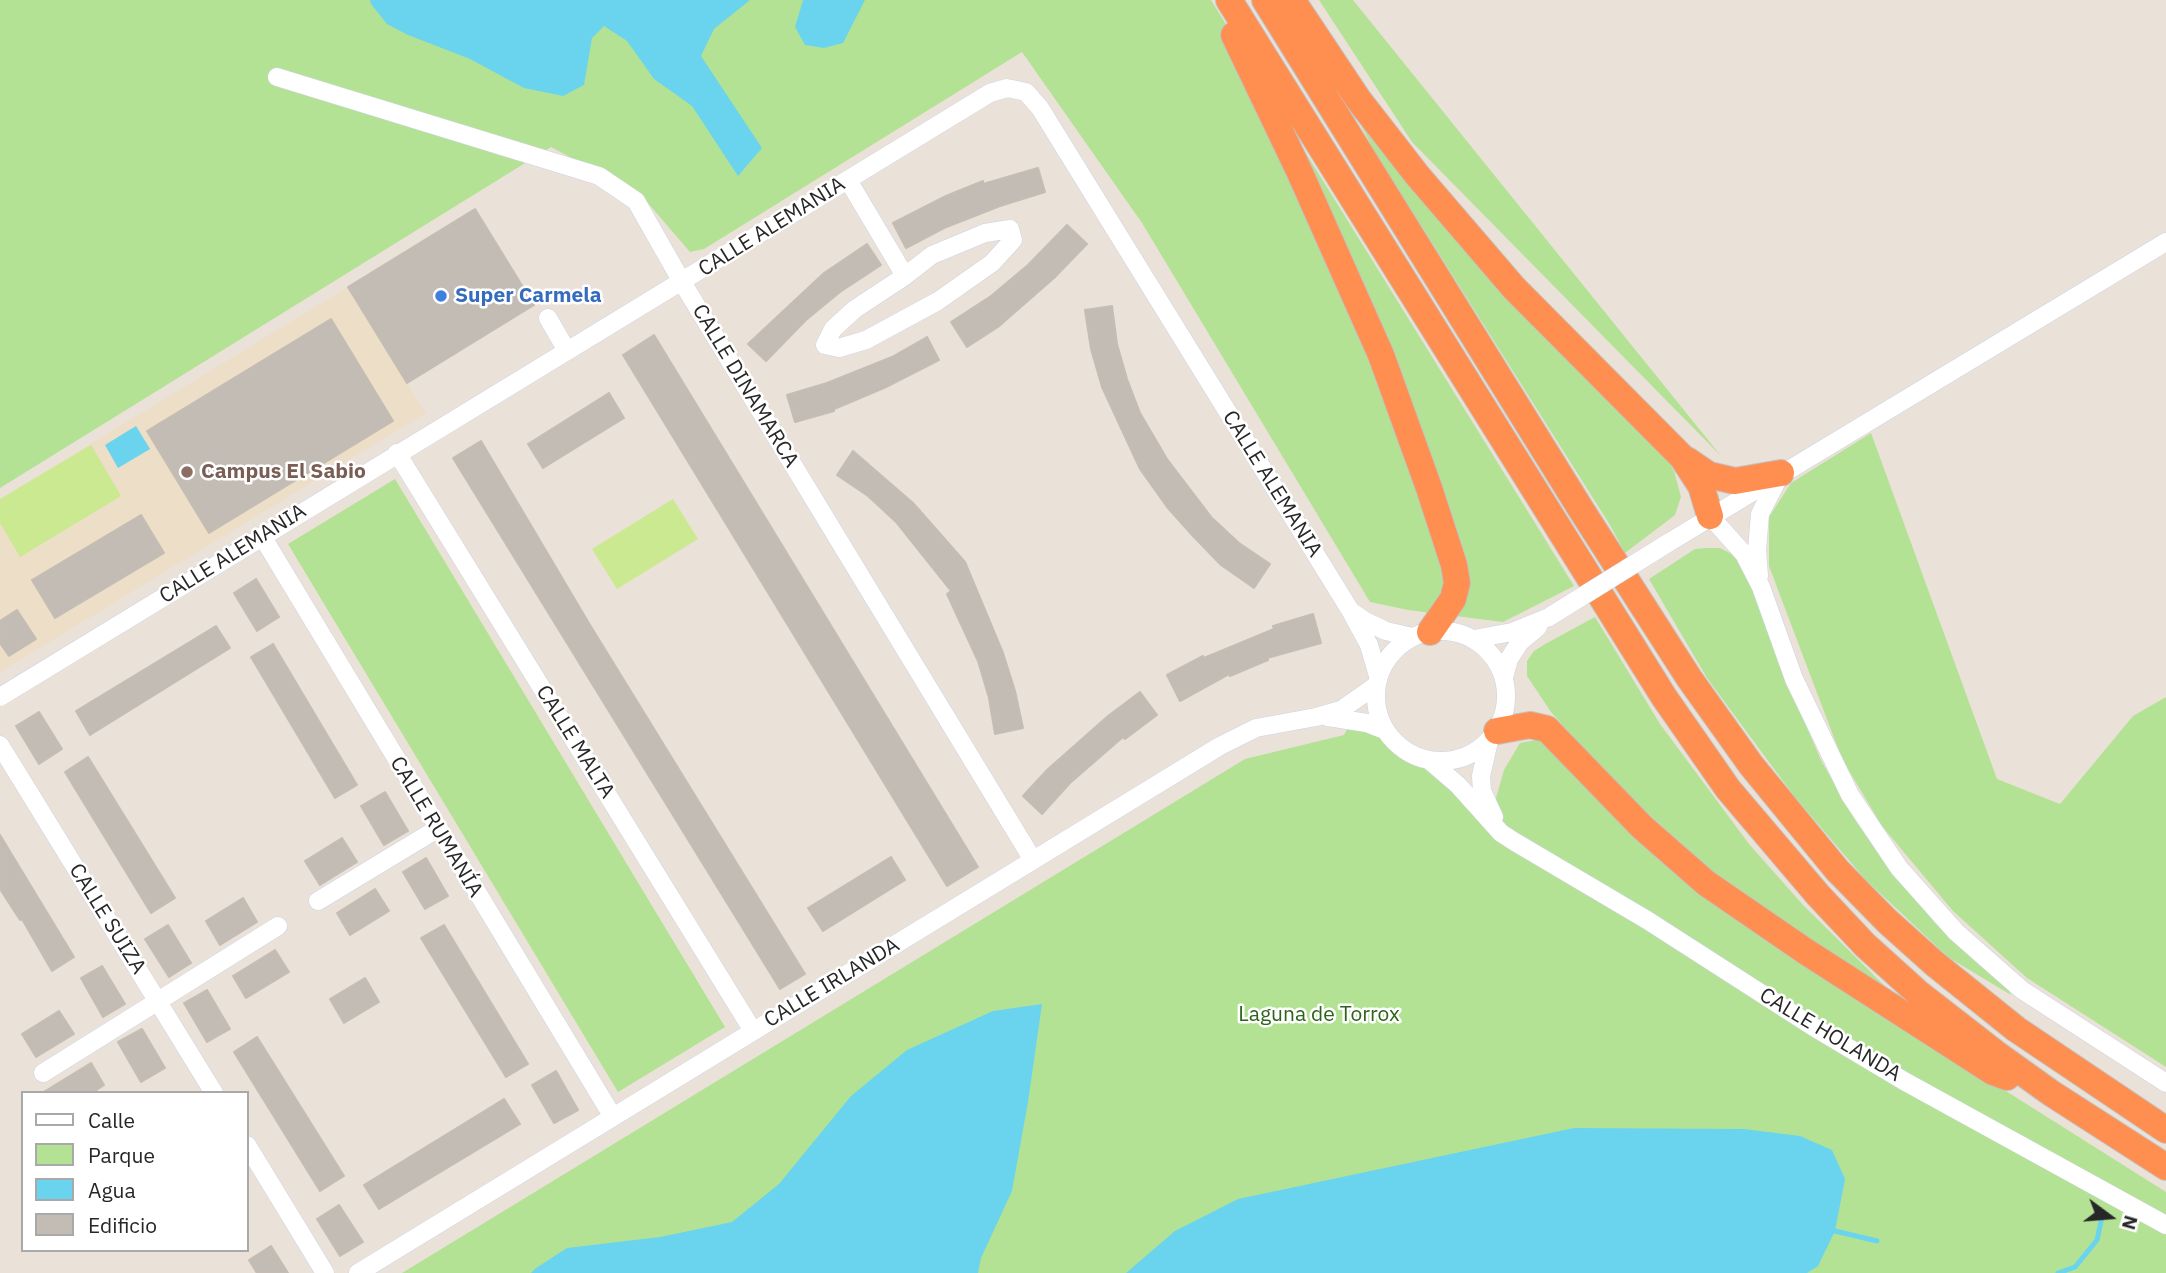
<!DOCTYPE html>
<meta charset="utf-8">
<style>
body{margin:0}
#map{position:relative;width:2166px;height:1273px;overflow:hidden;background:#eae1d9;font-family:"IBM Plex Sans",sans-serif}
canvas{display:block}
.legend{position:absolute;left:21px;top:1091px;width:228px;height:161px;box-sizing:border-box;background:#fff;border:2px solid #a9a9a9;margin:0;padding:9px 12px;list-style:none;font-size:21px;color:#272727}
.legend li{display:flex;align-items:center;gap:14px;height:35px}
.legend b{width:35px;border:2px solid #a9a9a9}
.north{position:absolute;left:2075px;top:1182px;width:70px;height:70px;-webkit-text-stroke:5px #fff;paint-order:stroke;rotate:106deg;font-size:19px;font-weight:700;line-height:28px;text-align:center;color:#272727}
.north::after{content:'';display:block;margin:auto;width:24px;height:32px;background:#272727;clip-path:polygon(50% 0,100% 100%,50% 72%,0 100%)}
</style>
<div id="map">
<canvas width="2166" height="1273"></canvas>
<ul class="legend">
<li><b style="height:9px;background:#fff"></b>Calle</li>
<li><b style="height:19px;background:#b4e294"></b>Parque</li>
<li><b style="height:19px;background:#6ad4ee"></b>Agua</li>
<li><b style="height:19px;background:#c2bcb5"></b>Edificio</li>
</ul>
<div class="north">N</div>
</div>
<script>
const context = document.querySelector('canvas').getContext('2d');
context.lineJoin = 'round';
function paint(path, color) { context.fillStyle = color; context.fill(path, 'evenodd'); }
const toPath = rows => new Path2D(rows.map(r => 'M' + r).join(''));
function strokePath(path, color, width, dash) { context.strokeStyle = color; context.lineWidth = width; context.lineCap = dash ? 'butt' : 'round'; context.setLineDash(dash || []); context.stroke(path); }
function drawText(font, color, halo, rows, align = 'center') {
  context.font = font + ' "IBM Plex Sans",sans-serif'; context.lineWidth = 5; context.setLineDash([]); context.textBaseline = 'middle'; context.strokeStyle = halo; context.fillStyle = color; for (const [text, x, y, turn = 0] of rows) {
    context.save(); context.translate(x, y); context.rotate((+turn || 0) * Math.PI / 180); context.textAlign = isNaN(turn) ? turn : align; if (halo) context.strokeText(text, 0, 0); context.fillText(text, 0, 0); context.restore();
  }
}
const education = toPath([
 [348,287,426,413,0,672,0,499]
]);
const green = toPath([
 [0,0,1211,0,1574,586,1503,622,1408,610,1370,602,1142,223,1022,52,704,249,690,252,641,195,551,147,0,488],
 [1319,0,1353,0,1721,456,1412,142],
 [1354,112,1663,452,1674,471,1681,497,1675,515,1625,553,1610,525,1376,154],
 [1871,433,1997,779,2060,804,2133,716,2166,697,2166,1067,2027,978,1953,911,1882,826,1842,759,1769,566,1769,517,1791,483],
 [395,479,725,1027,618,1092,288,544],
 [1707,548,1720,548,1734,555,1748,575,1789,686,1821,760,1853,817,1887,865,1935,923,2007,987,2011,995,1948,957,1865,879,1794,796,1707,678,1649,579,1695,549],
 [1595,617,1660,724,1749,844,1803,905,1902,1003,1725,882,1619,788,1551,712,1527,676,1527,661,1534,651,1547,643],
 [1353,718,1378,728,1409,749,1495,827,1496,798,1504,770,1520,743,1542,739,1876,1009,2166,1192,2166,1273,402,1273,1245,759,1344,735]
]);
const pitch = toPath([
 [91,445,121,496,20,557,0,523,0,499],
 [673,499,698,539,617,589,592,549]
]);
const water = toPath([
 [370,0,750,0,714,29,701,56,762,148,738,176,692,106,654,79,627,41,604,26,592,38,584,85,563,96,524,88,470,59,408,35,387,24,371,4],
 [803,0,865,0,843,43,824,48,805,45,795,27],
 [136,426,150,449,118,468,105,445],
 [1042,1004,1028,1102,1012,1191,981,1258,978,1273,531,1273,536,1268,567,1248,660,1237,732,1222,779,1184,851,1096,907,1050,993,1011],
 [1574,1128,1744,1129,1800,1136,1832,1150,1845,1179,1835,1231,1818,1266,1807,1273,1126,1273,1175,1231,1238,1199]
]);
const stream = toPath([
 [1835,1231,1877,1241],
 [2058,1273,2075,1267,2097,1240,2102,1217]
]);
const building = toPath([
 [1038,168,1045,192,1000,206,944,228,906,248,893,223,946,196,983,181,983,184,1038,168],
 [475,209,534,305,407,383,348,287,475,209],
 [1067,225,1087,244,1054,278,998,327,967,347,951,322,991,296,1028,265,1067,225],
 [867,244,881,265,840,292,806,320,766,361,748,344,824,273,867,244],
 [1112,306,1117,344,1127,379,1140,413,1167,459,1212,518,1239,543,1270,564,1254,588,1221,565,1193,536,1167,507,1140,469,1102,387,1091,349,1085,310,1112,306],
 [331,319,393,421,209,533,147,431,331,319],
 [654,335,978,867,947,886,623,355,654,335],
 [927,337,939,360,884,388,834,409,834,411,795,422,787,395,827,383,892,357,927,337],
 [609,393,624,418,543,468,528,444,609,393],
 [481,441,590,625,805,974,780,989,453,458,481,441],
 [853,451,913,503,965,562,1003,653,1015,691,1023,728,995,734,989,698,978,661,947,594,951,591,896,522,868,496,837,475,853,451],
 [141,515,164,553,55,618,32,580,141,515],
 [256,579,279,617,257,631,234,593,256,579],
 [17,610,36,639,9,656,0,643,0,621,17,610],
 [1313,614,1321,643,1267,658,1268,660,1230,676,1229,674,1180,701,1167,675,1203,656,1204,658,1274,629,1273,626,1313,614],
 [216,626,230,648,90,735,76,711,216,626],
 [273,644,357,785,335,798,251,657,273,644],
 [1140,692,1157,715,1125,739,1123,737,1070,783,1042,814,1023,796,1047,770,1108,716,1140,692],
 [39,712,62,749,39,764,16,726,39,712],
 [88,757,175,898,151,913,65,772,88,757],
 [385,792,408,831,384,845,361,806,385,792],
 [0,835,74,957,52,971,22,919,20,920,0,889,0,835],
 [342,838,357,862,320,885,305,861,342,838],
 [891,857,905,880,823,931,808,908,891,857],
 [426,858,448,896,425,909,403,872,426,858],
 [375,889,389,911,350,935,337,913,375,889],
 [243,898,257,922,220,945,206,921,243,898],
 [168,925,191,963,169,977,145,939,168,925],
 [444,925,528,1064,506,1077,421,938,444,925],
 [275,950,289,972,246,998,233,976,275,950],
 [102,966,125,1004,103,1017,81,978,102,966],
 [365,978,379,1002,344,1023,330,999,365,978],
 [207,990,230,1029,207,1042,184,1003,207,990],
 [59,1011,74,1034,36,1057,22,1034,59,1011],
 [142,1029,165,1068,141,1082,118,1042,142,1029],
 [257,1037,344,1176,320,1191,234,1052,257,1037],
 [91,1063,104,1085,92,1093,42,1093,91,1063],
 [556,1071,578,1110,554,1123,532,1085,556,1071],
 [504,1099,520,1124,379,1209,364,1185,504,1099],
 [339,1205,363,1242,340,1256,317,1219,339,1205],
 [271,1246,288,1273,257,1273,249,1260,271,1246]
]);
const minor = toPath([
 [277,77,599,176,636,201,682,282,1033,860],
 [848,180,905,276,932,255,985,233,1010,229,1013,240,992,263,938,301,866,340,839,348,825,345,833,329,855,309,905,276],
 [548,318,567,351],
 [397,453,753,1031],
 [1710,516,1744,554,1761,587,1794,679,1850,795,1899,868,1956,932,2022,990,2166,1083],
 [262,536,613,1117],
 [1668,543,2166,242],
 [1759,576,1757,550,1760,514,1781,473],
 [1352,612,1365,621,1386,631,1412,637],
 '1376 696a65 65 0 1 1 130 0a65 65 0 1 1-130 0Z',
 [1474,639,1512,632,1549,617],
 [1504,677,1509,659,1520,642,1538,627],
 [0,697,990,93,1007,88,1026,92,1040,108,1350,610,1369,645,1378,676],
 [1328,717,1367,723,1385,730],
 [1489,741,1481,776,1482,791,1494,817],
 [0,745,214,1093],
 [1430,761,1458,785,1501,833,1515,842,1647,920,1812,1026,1904,1081,2166,1225],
 [318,901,437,829],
 [43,1073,278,926],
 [247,1145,325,1273],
 [358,1273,1220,746,1256,728,1316,717,1341,710,1375,686]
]);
const highway = toPath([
 [1229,0,1664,697,1728,789,1818,895,1865,945,1917,992,1998,1055,2051,1093,2166,1167],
 [1265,0,1582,511,1689,678,1751,765,1837,870,1887,921,1935,964,2016,1029,2166,1130],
 [1292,0,1358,99,1417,175,1514,288,1682,457,1701,486,1710,516],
 [1234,35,1300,173,1381,355,1429,488,1454,565,1457,583,1453,599,1430,632],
 [1687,460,1709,475,1735,481,1781,473],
 [1497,731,1530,725,1547,729,1642,827,1706,883,1805,951,1993,1072,2007,1077]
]);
const minorBridge = toPath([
 [1549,617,1668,543]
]);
const markers = [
 [441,296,7,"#3f7fe0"],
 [187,472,7,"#8d6e63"]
];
const streetNames = [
 ["CALLE ALEMANIA",772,227,-32],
 ["CALLE DINAMARCA",745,386,59],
 ["CALLE ALEMANIA",1272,484,58],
 ["CALLE ALEMANIA",233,554,-32],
 ["CALLE MALTA",575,742,58],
 ["CALLE RUMANÍA",436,827,59],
 ["CALLE SUIZA",107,919,58],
 ["CALLE IRLANDA",832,983,-31],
 ["CALLE HOLANDA",1830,1035,31]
];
const shopNames = [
 ["Super Carmela",455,296]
];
const educationNames = [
 ["Campus El Sabio",201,472]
];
const parkNames = [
 ["Laguna de Torrox",1319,1015]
];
paint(education, '#ecdec7');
paint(green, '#b4e294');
paint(pitch, '#cae990');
paint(water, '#6ad4ee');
strokePath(stream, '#6ad4ee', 5);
paint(building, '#c2bcb5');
strokePath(building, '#c5bdb3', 2);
strokePath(minor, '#ced3e1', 19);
strokePath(highway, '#c3c3c3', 28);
strokePath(minor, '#fff', 18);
strokePath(highway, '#fe8f50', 26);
strokePath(minorBridge, '#ced3e1', 19, []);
strokePath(minorBridge, '#fff', 18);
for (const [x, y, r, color] of markers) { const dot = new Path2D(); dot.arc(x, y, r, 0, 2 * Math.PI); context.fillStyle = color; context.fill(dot); strokePath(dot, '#fff', 2.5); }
drawText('21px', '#272727', '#fff', streetNames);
drawText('bold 21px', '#366cbe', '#fff', shopNames, 'left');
drawText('bold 21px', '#785e54', '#fff', educationNames, 'left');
drawText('21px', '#2e6319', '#fff', parkNames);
</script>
